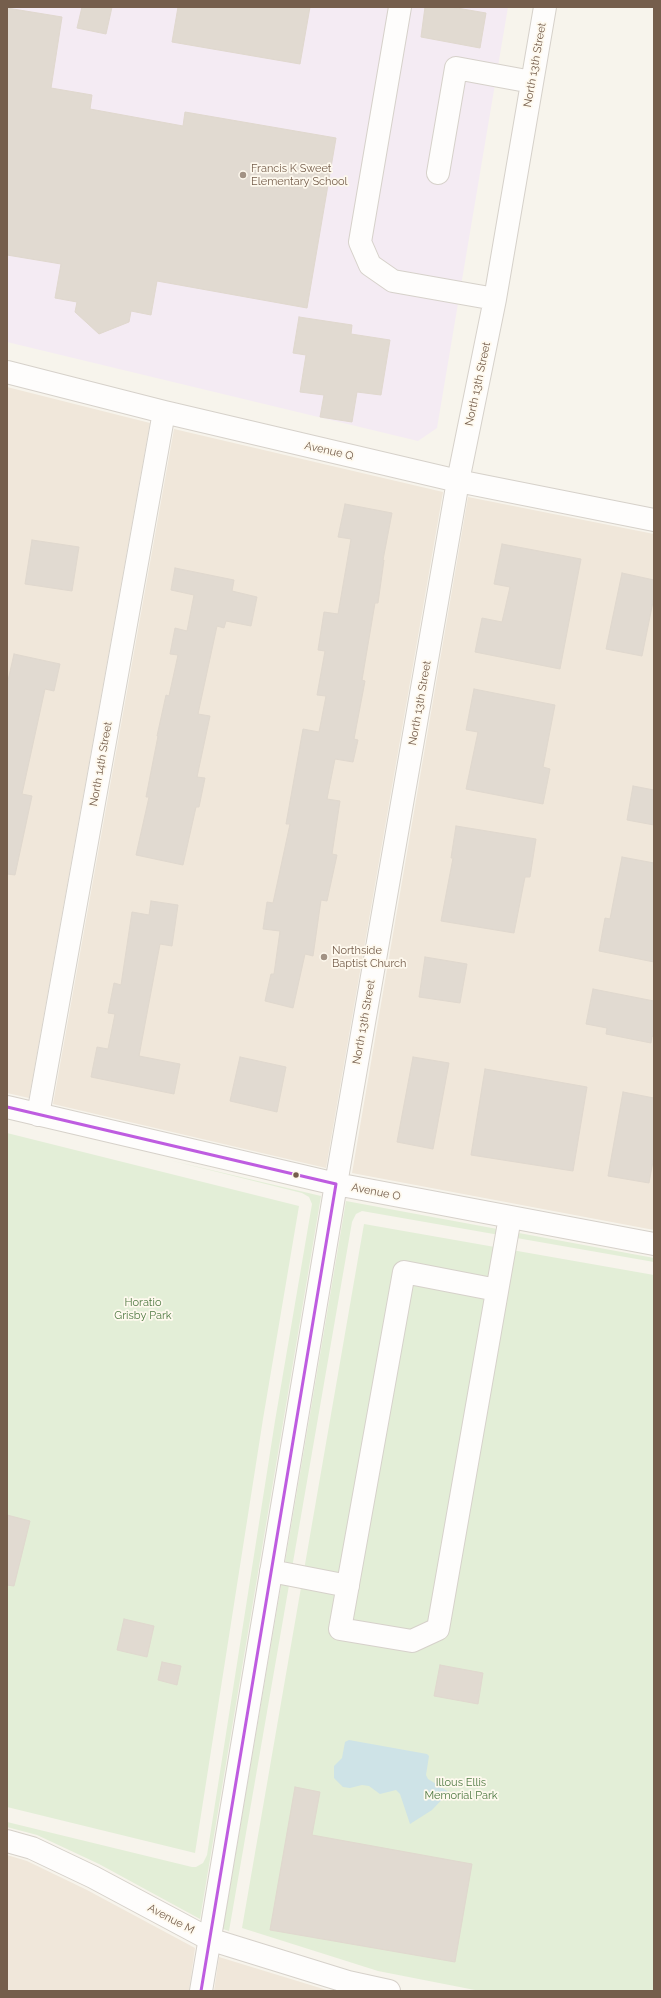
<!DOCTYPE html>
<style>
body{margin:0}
#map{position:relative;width:661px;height:1998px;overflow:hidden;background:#f7f4ec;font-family:Raleway,sans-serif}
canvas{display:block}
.frame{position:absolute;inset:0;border:8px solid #755e4c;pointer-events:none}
</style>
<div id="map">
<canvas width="661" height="1998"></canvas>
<div class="frame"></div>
</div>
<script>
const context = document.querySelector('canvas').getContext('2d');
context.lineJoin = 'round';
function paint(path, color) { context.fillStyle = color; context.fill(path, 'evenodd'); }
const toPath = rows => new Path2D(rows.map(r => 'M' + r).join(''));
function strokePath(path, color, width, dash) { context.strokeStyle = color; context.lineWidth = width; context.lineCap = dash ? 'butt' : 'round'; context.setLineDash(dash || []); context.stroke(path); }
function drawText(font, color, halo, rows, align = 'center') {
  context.font = font + ' Raleway,sans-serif'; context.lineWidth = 3.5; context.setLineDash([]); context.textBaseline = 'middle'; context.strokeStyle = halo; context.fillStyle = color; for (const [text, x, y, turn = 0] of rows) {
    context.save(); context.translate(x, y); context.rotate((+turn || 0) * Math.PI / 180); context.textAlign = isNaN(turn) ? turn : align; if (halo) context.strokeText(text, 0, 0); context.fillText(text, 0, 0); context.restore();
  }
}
const residential = toPath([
 [7,387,150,423,29,1098,7,1093],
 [174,429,443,492,326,1168,53,1104],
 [468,497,654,534,654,1230,352,1173],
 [7,1855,27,1861,87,1890,195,1948,189,1991,7,1991],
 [219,1957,330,1991,214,1991]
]);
const education = toPath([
 [7,7,508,7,437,428,418,441,7,342]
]);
const green = toPath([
 [7,1133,299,1206,263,1419,195,1853,7,1807],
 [169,1160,321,1196,200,1919,99,1864,37,1835,7,1827,7,1822,192,1867,196,1867,203,1863,207,1855,275,1421,312,1204,309,1197,302,1193],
 [346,1201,654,1258,654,1262,362,1211,356,1214,352,1222,229,1931,223,1929],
 [364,1224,654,1275,654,1991,480,1991,378,1971,242,1928]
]);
const water = toPath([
 [349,1740,427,1754,429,1756,426,1775,428,1779,449,1792,432,1810,410,1824,400,1794,396,1790,380,1794,369,1786,362,1785,350,1788,343,1787,334,1778,334,1766,342,1758,345,1742]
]);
const building = toPath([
 [82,7,112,7,106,34,77,28,82,7],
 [178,7,310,7,300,64,172,42,178,7],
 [425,7,451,7,486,13,480,48,421,37,425,7],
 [7,8,62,17,51,88,92,95,90,109,183,126,185,112,336,138,307,308,157,281,151,315,131,311,129,322,99,334,75,312,77,302,55,298,61,264,7,255,7,8],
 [299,317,352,325,351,334,390,340,381,395,357,392,352,422,320,417,324,395,300,392,306,355,293,353,299,317],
 [345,504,392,513,383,560,384,560,378,603,375,603,362,680,365,681,354,739,358,740,353,762,335,759,327,799,340,801,332,854,337,855,327,901,321,900,313,956,305,954,293,1008,265,1001,271,974,274,974,280,931,263,929,267,902,273,903,290,824,286,824,303,729,319,732,326,696,317,695,325,651,318,650,324,612,338,614,351,539,338,537,345,504],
 [32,540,79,547,72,591,25,584,32,540],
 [502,544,581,559,560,669,475,652,482,618,502,622,510,587,494,584,502,544],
 [175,568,234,580,232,591,257,597,251,626,226,621,224,628,217,626,198,714,210,716,197,777,205,778,199,807,196,807,183,865,136,855,149,797,146,797,158,736,157,736,166,695,169,696,178,655,170,654,175,628,187,631,194,595,171,590,175,568],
 [622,573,654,580,654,597,642,656,606,649,622,573],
 [14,654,60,664,54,691,45,689,22,794,32,796,15,875,7,874,7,685,14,654],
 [474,689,555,705,543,767,550,769,543,804,466,789,478,732,466,730,474,689],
 [633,786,654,790,654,825,627,820,633,786],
 [456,826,536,839,530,877,525,877,514,933,441,921,453,858,451,858,456,826],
 [622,857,654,863,654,962,599,951,605,918,610,919,622,857],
 [151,901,178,905,172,946,160,944,139,1056,180,1064,174,1094,91,1077,97,1047,108,1049,115,1014,108,1013,114,983,121,985,132,912,149,915,151,901],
 [425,957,467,964,460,1003,419,997,425,957],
 [593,989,654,1001,654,1037,652,1036,651,1043,606,1034,607,1028,586,1024,593,989],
 [240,1057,286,1067,277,1112,230,1101,240,1057],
 [413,1057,449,1063,433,1149,397,1142,413,1057],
 [485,1069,587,1087,573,1171,471,1155,485,1069],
 [623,1092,654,1098,654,1156,649,1183,608,1176,623,1092],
 [7,1515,30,1521,14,1586,7,1585,7,1515],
 [124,1619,154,1626,147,1657,117,1650,124,1619],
 [162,1662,181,1666,177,1685,158,1680,162,1662],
 [440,1665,483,1673,478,1704,434,1696,440,1665],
 [295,1787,320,1792,312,1835,472,1864,455,1962,270,1930,295,1787]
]);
const minor = toPath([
 [400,7,360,242,370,265,393,281,495,299],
 [438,173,456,68,532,82],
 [7,372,164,412,458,481,654,520],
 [7,1107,336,1184,654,1244],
 [38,1115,164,412],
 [497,1290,404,1272,340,1629,412,1641,438,1629,510,1217],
 [271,1571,348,1586],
 [7,1841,32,1848,93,1877,209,1939,348,1982,389,1991],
 [201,1991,336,1184,458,481,495,299,545,7]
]);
const bus1 = toPath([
 [7,1107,336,1184,201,1991]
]);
const markers = [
 [243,175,4,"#a29284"],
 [324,957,4,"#a29284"],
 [296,1175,3.5,"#755e4c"]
];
const streetNames = [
 ["North 13th Street",535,65,-80],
 ["North 13th Street",478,384,-78],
 ["Avenue Q",329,451,13],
 ["North 13th Street",420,703,-80],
 ["North 14th Street",101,764,-80],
 ["North 13th Street",364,1022,-80],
 ["Avenue O",376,1192,11],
 ["Avenue M",171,1919,28]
];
const poiNames = [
 ["Francis K Sweet",251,169],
 ["Elementary School",251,182],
 ["Northside",332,951],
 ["Baptist Church",332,964]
];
const parkNames = [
 ["Horatio",143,1303],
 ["Grisby Park",143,1316],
 ["Illous Ellis",461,1783],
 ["Memorial Park",461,1796]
];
paint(residential, '#f0e7da');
paint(education, '#f4ebf3');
paint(green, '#e3eed7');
paint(water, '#cee3e7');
paint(building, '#e1dad1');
strokePath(building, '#e0d8ce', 1);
strokePath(minor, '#d6d1ca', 24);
strokePath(minor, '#fefdfc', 22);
strokePath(bus1, '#be5ce0', 3);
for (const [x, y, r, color] of markers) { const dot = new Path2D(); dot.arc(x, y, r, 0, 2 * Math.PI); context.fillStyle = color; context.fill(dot); strokePath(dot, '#fef9ee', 1.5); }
drawText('11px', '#755e4c', '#fef9ee', streetNames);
drawText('11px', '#755e4c', '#fef9ee', poiNames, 'left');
drawText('11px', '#507a44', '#fef9ee', parkNames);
</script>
